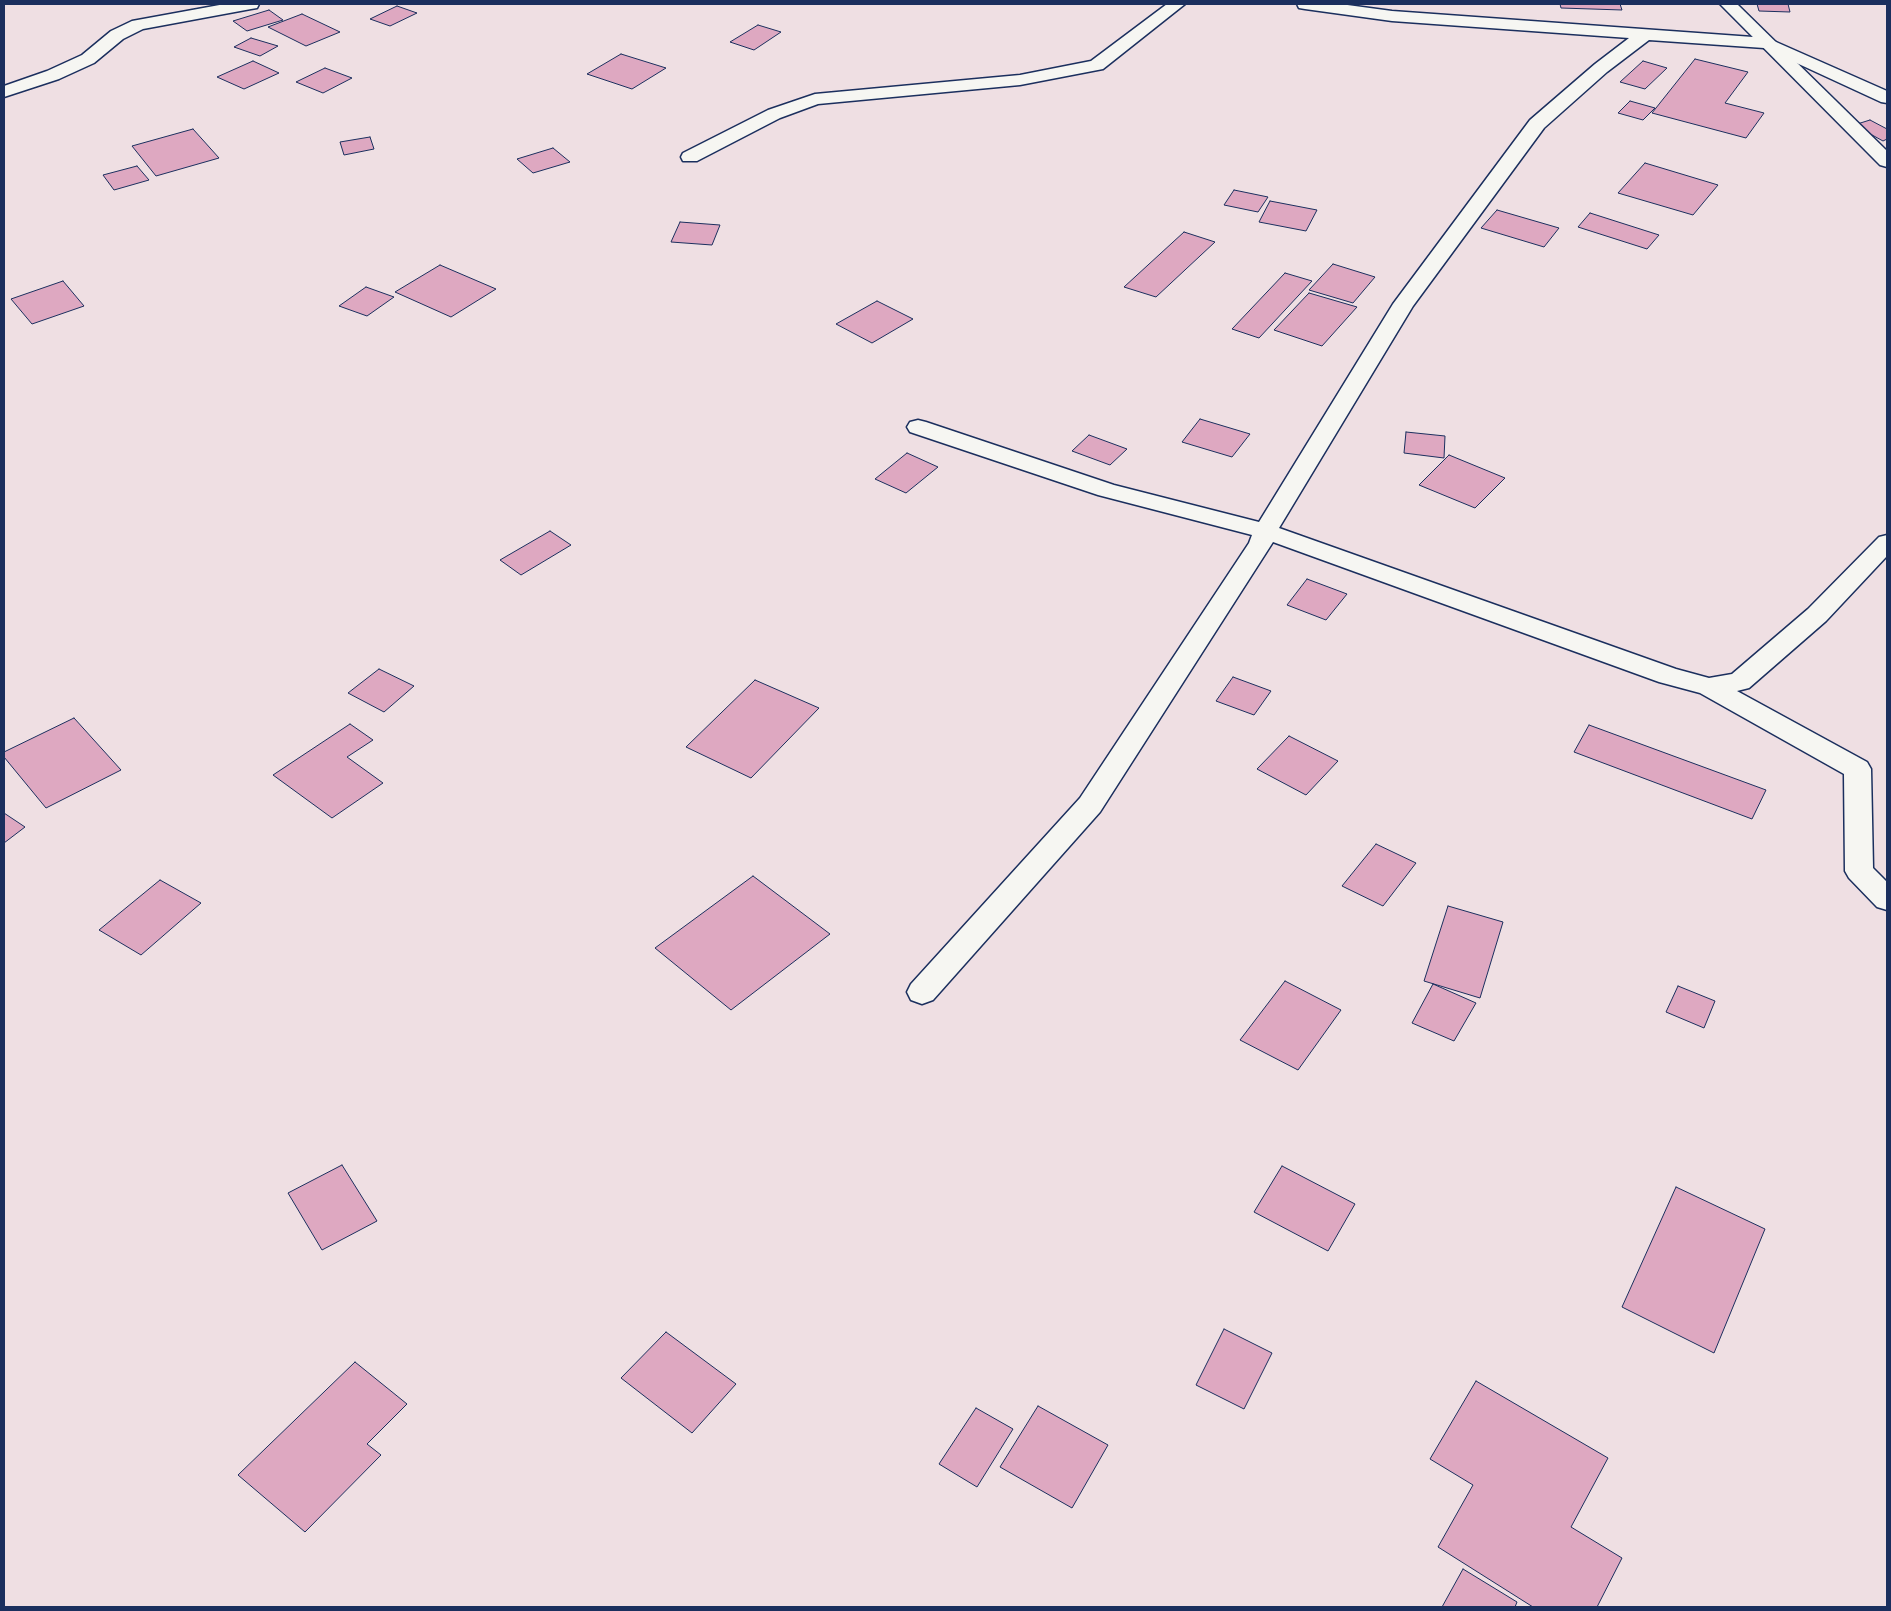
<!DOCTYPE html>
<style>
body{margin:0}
#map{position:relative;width:1891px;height:1611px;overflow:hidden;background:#efdfe3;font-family:Dekko,sans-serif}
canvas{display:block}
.frame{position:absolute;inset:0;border:5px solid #1b2f5e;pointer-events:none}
</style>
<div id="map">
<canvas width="1891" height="1611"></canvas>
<div class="frame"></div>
</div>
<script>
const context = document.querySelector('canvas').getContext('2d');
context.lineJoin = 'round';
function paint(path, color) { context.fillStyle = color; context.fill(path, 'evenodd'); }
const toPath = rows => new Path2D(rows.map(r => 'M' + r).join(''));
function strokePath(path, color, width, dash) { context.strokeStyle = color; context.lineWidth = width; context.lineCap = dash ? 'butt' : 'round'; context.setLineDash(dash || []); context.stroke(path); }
const building = toPath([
 [1560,4,1620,4,1622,10,1561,8,1560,4],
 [1757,4,1788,4,1790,12,1759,11,1757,4],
 [397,6,417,13,390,26,370,19,397,6],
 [269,10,283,20,247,31,233,21,269,10],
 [302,14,340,32,306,46,268,27,302,14],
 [758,25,781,32,754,50,730,42,758,25],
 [251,38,278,46,260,56,234,47,251,38],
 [621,54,666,68,632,89,587,74,621,54],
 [1695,59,1748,72,1725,103,1764,113,1746,138,1652,113,1695,59],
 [253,61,279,73,244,89,217,77,253,61],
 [1643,61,1667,68,1645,89,1620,82,1643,61],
 [325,68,352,78,323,93,296,82,325,68],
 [1630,101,1655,108,1643,120,1618,113,1630,101],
 [1870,120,1887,129,1887,139,1883,141,1854,125,1870,120],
 [193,129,219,158,156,176,132,146,193,129],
 [370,137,374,149,344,155,340,142,370,137],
 [553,148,570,162,533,173,517,159,553,148],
 [1645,163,1718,185,1693,215,1618,193,1645,163],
 [137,166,149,180,114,190,103,175,137,166],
 [1234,190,1268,197,1258,212,1224,205,1234,190],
 [1270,201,1317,210,1306,231,1259,222,1270,201],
 [1497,210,1559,228,1544,247,1481,228,1497,210],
 [1590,213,1659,235,1647,249,1578,227,1590,213],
 [680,222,720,225,712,245,671,242,680,222],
 [1184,232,1215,242,1156,297,1124,287,1184,232],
 [1333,264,1375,277,1353,303,1309,290,1333,264],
 [440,265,496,289,451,317,395,292,440,265],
 [1285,273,1312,281,1259,338,1232,329,1285,273],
 [63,281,84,306,32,324,11,299,63,281],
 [366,287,394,297,367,316,339,306,366,287],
 [1309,293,1357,307,1322,346,1274,330,1309,293],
 [877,301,913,319,872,343,836,324,877,301],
 [1200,419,1250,434,1232,457,1182,442,1200,419],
 [1406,432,1445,436,1444,458,1404,453,1406,432],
 [1089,435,1127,449,1110,465,1072,451,1089,435],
 [907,453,938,467,906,493,875,479,907,453],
 [1449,455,1505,478,1475,508,1419,485,1449,455],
 [550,531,571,545,521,575,500,560,550,531],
 [1307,579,1347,594,1326,620,1287,605,1307,579],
 [379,669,414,686,384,712,348,693,379,669],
 [1233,677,1271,691,1254,715,1216,701,1233,677],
 [755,680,819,708,751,778,686,747,755,680],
 [74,718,121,770,46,808,4,757,4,752,74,718],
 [350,724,373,740,347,757,383,783,332,818,273,775,350,724],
 [1589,725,1766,790,1752,819,1574,752,1589,725],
 [1289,736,1338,761,1306,795,1257,769,1289,736],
 [4,813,25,827,4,843,4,813],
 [1376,844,1416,863,1383,906,1342,886,1376,844],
 [753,876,830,934,731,1010,655,948,753,876],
 [160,880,201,903,141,955,99,930,160,880],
 [1448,906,1503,922,1480,998,1424,981,1448,906],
 [1285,981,1341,1010,1298,1070,1240,1040,1285,981],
 [1433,984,1476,1003,1454,1041,1412,1023,1433,984],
 [1678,986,1715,1001,1704,1028,1666,1012,1678,986],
 [342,1165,377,1221,322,1250,288,1193,342,1165],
 [1282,1166,1355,1204,1328,1251,1254,1212,1282,1166],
 [1676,1187,1765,1229,1714,1353,1622,1307,1676,1187],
 [1224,1329,1272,1353,1244,1409,1196,1385,1224,1329],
 [666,1332,736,1384,692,1433,621,1378,666,1332],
 [355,1362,407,1404,367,1444,381,1455,305,1532,238,1475,355,1362],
 [1476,1381,1608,1458,1571,1527,1622,1558,1597,1607,1533,1607,1438,1547,1473,1485,1430,1459,1476,1381],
 [1038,1406,1108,1445,1072,1508,1000,1467,1038,1406],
 [976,1408,1013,1429,977,1487,939,1464,976,1408],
 [1463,1569,1517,1602,1515,1607,1442,1607,1463,1569]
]);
const minor = toPath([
 [225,4,259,4,257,8,251,9,143,29,123,39,94,63,59,79,4,97,4,86,47,71,82,55,111,31,132,21,225,4],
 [1167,4,1185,4,1103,69,1020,85,818,104,780,118,697,161,683,161,681,157,683,153,768,110,815,94,1020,75,1091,61,1167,4],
 [1297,4,1340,4,1392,11,1767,38,1887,91,1887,103,1881,102,1764,48,1649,40,1607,72,1544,128,1413,306,1279,528,1676,669,1709,678,1732,674,1808,609,1879,537,1887,535,1887,556,1826,621,1749,688,1737,691,1867,762,1871,769,1873,868,1887,882,1887,910,1877,907,1849,878,1845,871,1844,774,1700,693,1659,682,1273,542,1100,812,933,1000,922,1004,911,1000,907,992,911,984,1080,798,1249,543,1252,535,1098,495,910,432,907,427,910,422,918,420,926,422,1114,485,1259,522,1393,304,1530,120,1595,64,1629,38,1392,21,1305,9,1299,8,1297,4]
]);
const tertiary = toPath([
 [1720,4,1737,4,1887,151,1887,167,1880,165,1720,4]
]);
paint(building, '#dea8c1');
strokePath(building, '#1b2f5e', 1);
strokePath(minor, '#1b2f5e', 3);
strokePath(tertiary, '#1b2f5e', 3);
paint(minor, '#f6f6f2');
paint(tertiary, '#f6f6f2');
</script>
